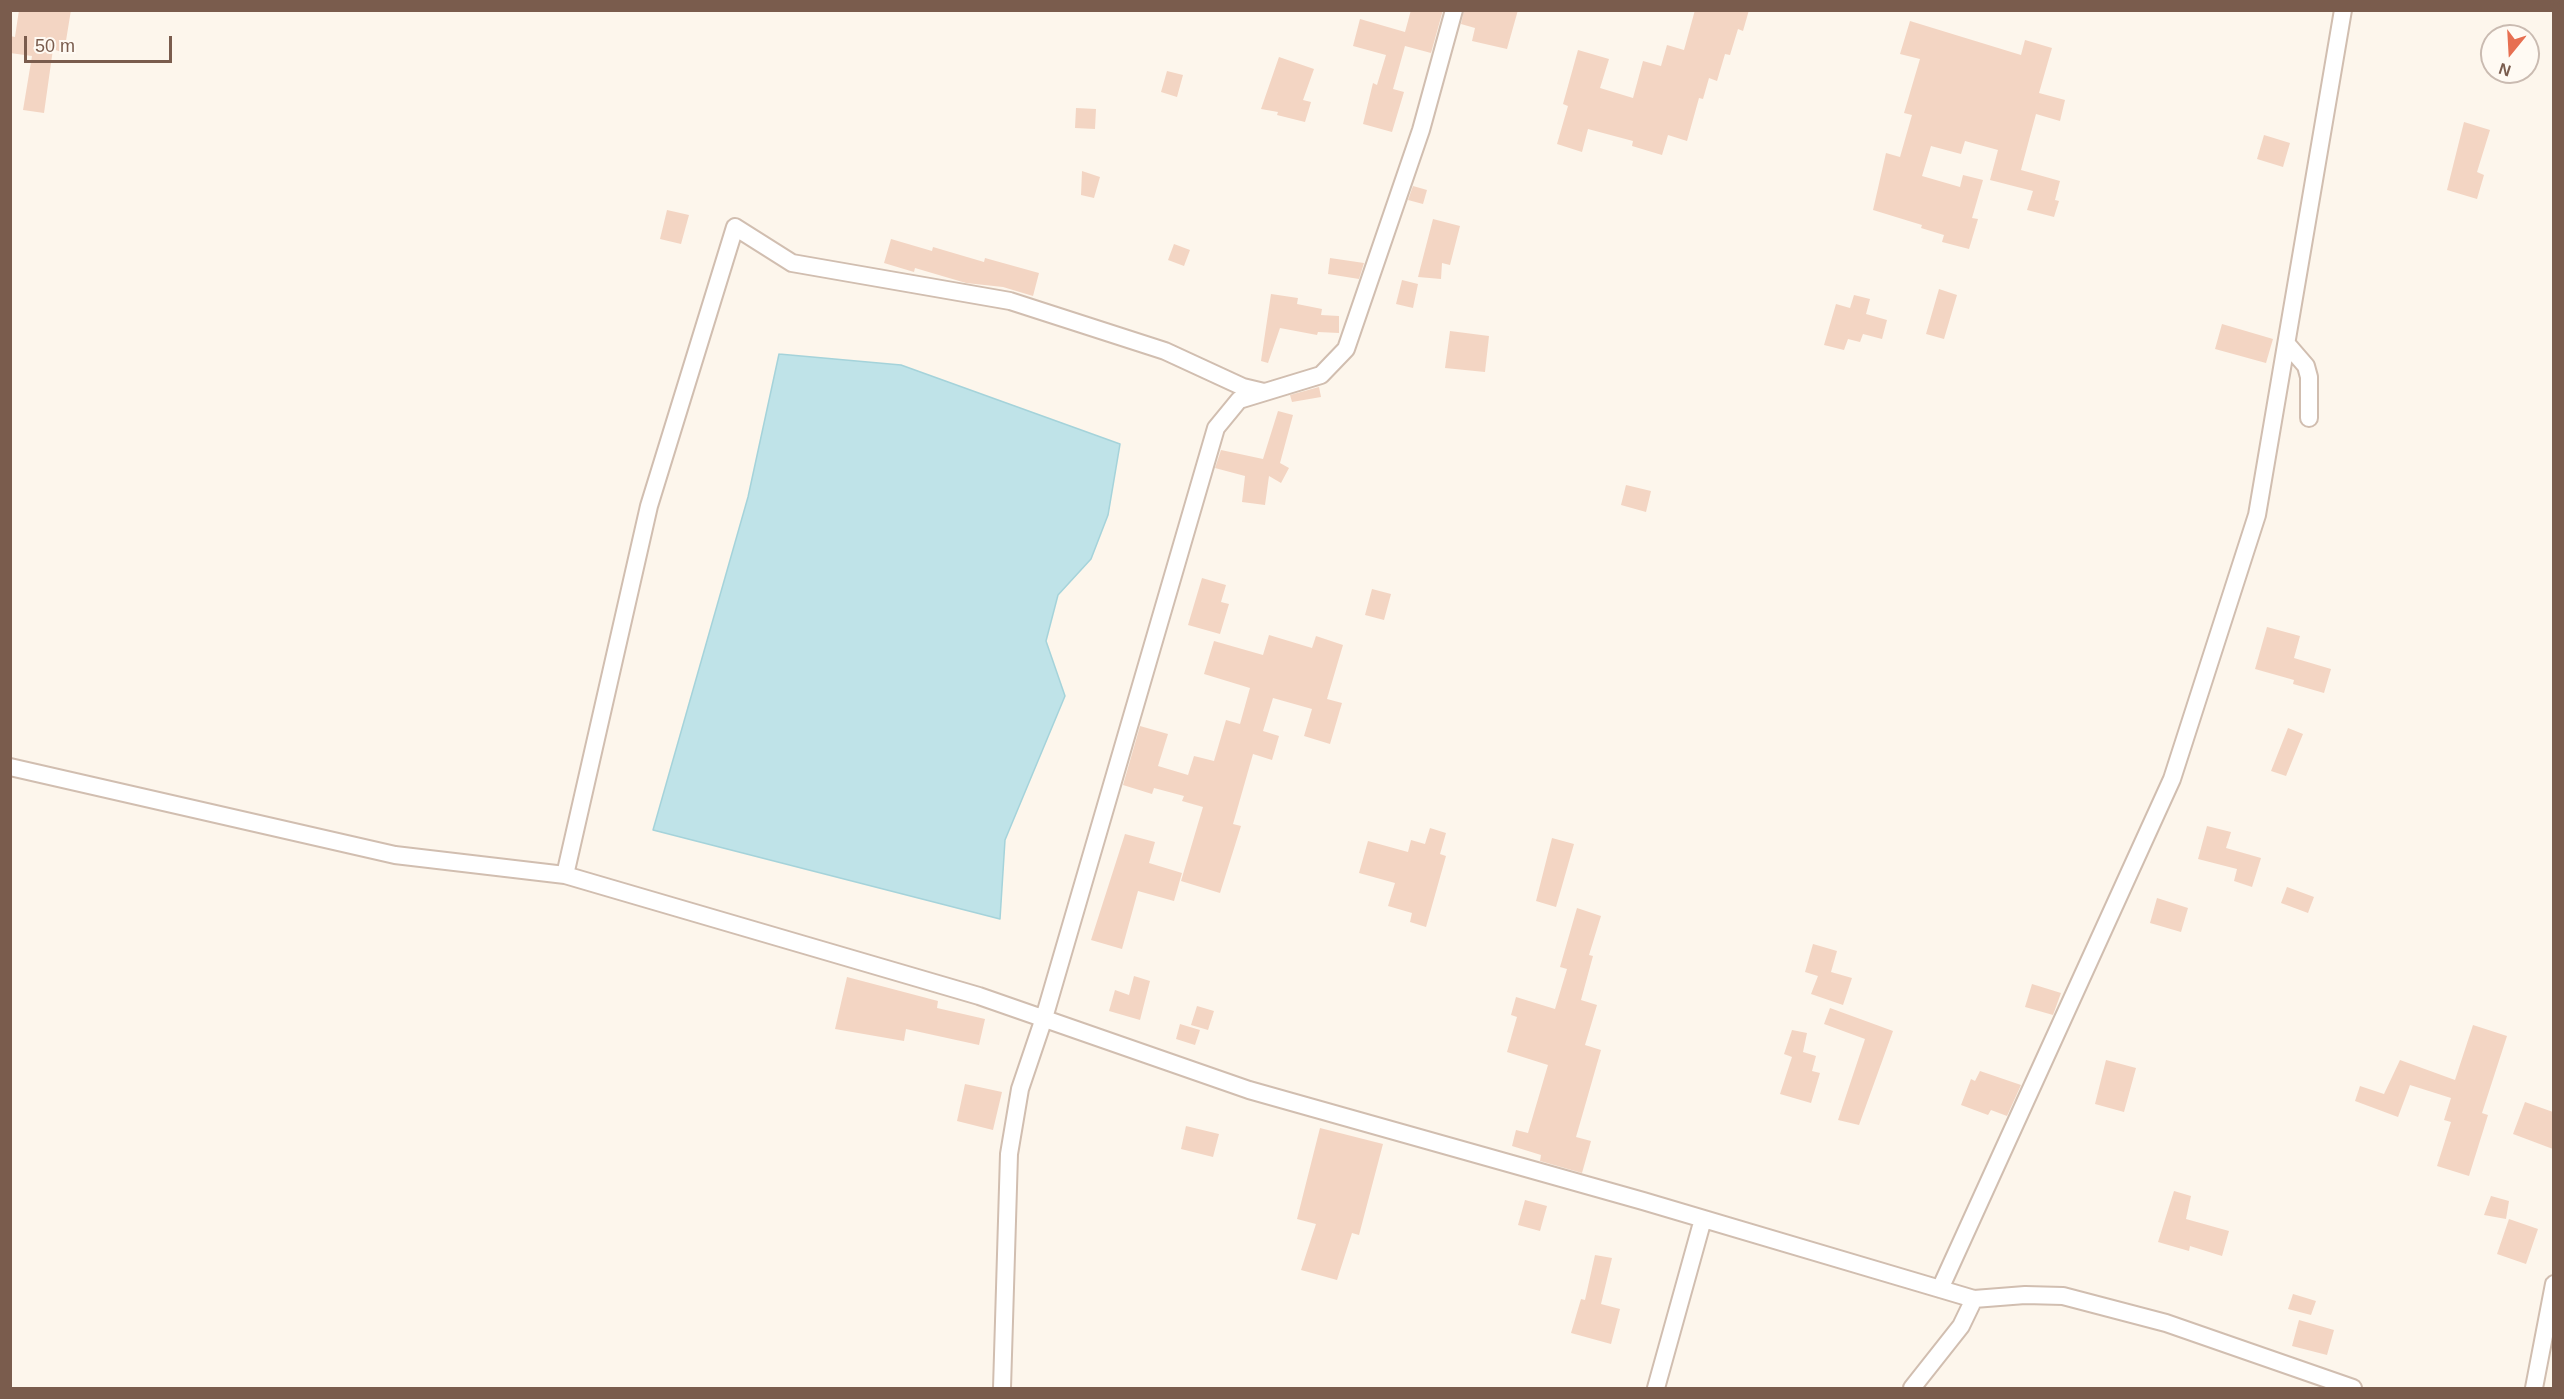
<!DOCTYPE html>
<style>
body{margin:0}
#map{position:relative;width:2564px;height:1399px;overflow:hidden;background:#fdf6ec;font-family:Helvetica,sans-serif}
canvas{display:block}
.frame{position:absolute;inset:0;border:12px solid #7a5c4d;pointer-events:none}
.north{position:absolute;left:2480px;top:24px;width:60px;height:60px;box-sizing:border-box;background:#fffaf3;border:2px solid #cabbb1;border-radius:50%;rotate:198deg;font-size:16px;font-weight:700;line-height:24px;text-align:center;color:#7a5c4d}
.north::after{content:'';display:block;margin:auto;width:21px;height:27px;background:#e76f51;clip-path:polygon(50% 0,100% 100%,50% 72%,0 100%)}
.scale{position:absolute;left:24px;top:36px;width:148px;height:27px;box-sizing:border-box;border:3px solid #7a5c4d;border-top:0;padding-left:8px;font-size:18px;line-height:21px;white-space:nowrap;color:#7a5c4d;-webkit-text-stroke:4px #fffaf3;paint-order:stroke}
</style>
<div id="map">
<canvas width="2564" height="1399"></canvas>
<div class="frame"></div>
<div class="north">N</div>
<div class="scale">50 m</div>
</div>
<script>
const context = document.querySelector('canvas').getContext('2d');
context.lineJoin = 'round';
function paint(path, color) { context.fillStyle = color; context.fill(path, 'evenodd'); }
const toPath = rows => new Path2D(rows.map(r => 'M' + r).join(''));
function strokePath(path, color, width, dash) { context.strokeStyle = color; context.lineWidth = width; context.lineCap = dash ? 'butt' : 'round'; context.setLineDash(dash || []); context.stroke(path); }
const water = toPath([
 [779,354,901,365,1120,444,1108,515,1091,559,1058,595,1046,641,1065,696,1005,840,1000,919,653,830,748,497,779,354]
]);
const building = toPath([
 [19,10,71,10,64,53,53,49,44,113,23,110,32,56,10,53,10,36,15,37],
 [1411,10,1443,10,1431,53,1405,46,1393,89,1404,92,1392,132,1363,124,1373,83,1377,85,1386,55,1353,46,1360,19,1405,32],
 [1464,10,1518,10,1507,49,1472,41,1475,28,1461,24],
 [1695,10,1749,10,1743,31,1738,29,1730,55,1725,54,1717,81,1709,78,1703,99,1699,98,1687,141,1668,135,1662,155,1632,146,1633,141,1588,129,1582,152,1557,144,1568,106,1563,104,1578,50,1609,59,1600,88,1633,98,1643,61,1661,66,1667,45,1684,50],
 [1910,21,2021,55,2025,40,2052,48,2039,93,2065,100,2060,121,2036,114,2021,170,2060,181,2055,200,2059,201,2054,217,2027,210,2033,191,1990,180,1998,150,1965,141,1961,154,1931,146,1922,176,1960,187,1963,175,1983,180,1972,218,1978,219,1969,249,1942,242,1944,235,1921,228,1922,225,1873,210,1886,153,1900,157,1912,115,1904,113,1920,59,1900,54],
 [1279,57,1314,69,1303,100,1311,102,1305,122,1277,115,1278,112,1261,109],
 [1167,71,1183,75,1177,97,1161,92],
 [1076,108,1096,109,1095,129,1075,128],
 [2464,122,2490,130,2477,172,2484,175,2477,199,2447,190],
 [2264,135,2290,143,2283,167,2257,159],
 [1082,171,1100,177,1094,198,1081,195],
 [1413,186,1427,190,1423,204,1408,200],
 [667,210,689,215,681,244,660,239],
 [1433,219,1460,226,1450,265,1442,263,1441,279,1418,277],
 [891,239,932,251,933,247,984,262,985,258,1039,273,1033,296,1003,287,966,283,915,268,914,272,884,263],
 [1174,244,1190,250,1184,266,1168,260],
 [1330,258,1364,263,1359,279,1328,274],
 [1402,280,1418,284,1413,308,1396,304],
 [1939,289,1957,295,1944,339,1926,334],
 [1271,294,1298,298,1297,304,1322,309,1321,315,1339,316,1339,333,1318,332,1317,335,1280,328,1268,363,1261,361],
 [1854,295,1870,299,1866,314,1887,320,1882,339,1863,334,1860,342,1848,339,1844,350,1824,345,1836,304,1850,308],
 [2222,324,2273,339,2266,363,2215,349],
 [1450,331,1489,336,1485,372,1445,368],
 [1319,387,1321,397,1292,402,1290,395],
 [1278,411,1293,415,1280,463,1289,468,1281,483,1269,476,1265,505,1242,502,1245,476,1215,468,1221,450,1263,459],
 [1626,485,1651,491,1646,512,1621,505],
 [1202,578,1226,585,1221,602,1229,604,1220,634,1188,625],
 [1372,589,1391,594,1384,620,1365,615],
 [2267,627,2300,636,2294,658,2331,669,2324,693,2293,684,2294,680,2255,669],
 [1269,635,1312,648,1316,636,1343,645,1327,699,1342,703,1330,744,1304,736,1312,709,1273,698,1263,731,1279,736,1272,760,1253,754,1233,824,1241,826,1220,893,1181,881,1203,807,1182,801,1184,796,1154,788,1152,794,1123,785,1140,726,1168,734,1158,766,1188,775,1194,756,1214,761,1226,720,1240,724,1250,688,1204,674,1214,641,1263,655],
 [2288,728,2303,734,2286,776,2271,771],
 [2207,826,2231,832,2226,848,2261,858,2252,887,2234,881,2237,869,2198,859],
 [1430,828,1446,833,1440,854,1446,856,1426,927,1410,922,1412,913,1388,906,1395,883,1359,873,1368,841,1408,852,1411,840,1425,844],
 [1125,834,1155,842,1149,863,1182,873,1174,901,1138,891,1122,949,1091,940],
 [1552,838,1574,844,1556,907,1536,901],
 [2287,887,2314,897,2308,913,2281,903],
 [2157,898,2188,908,2181,932,2150,923],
 [1577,908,1601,916,1589,955,1593,956,1581,1000,1597,1005,1585,1045,1601,1050,1576,1137,1591,1141,1582,1173,1540,1161,1541,1155,1512,1146,1516,1130,1528,1133,1548,1065,1507,1052,1517,1017,1511,1015,1516,997,1555,1009,1567,969,1560,967],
 [1813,944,1837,951,1831,972,1852,978,1843,1005,1811,994,1818,976,1805,972],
 [1134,976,1150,981,1140,1020,1109,1011,1115,990,1129,995],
 [847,977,938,1001,937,1008,985,1019,979,1045,906,1029,904,1041,835,1029],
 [2032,984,2061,993,2053,1015,2025,1007],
 [1197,1006,1214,1011,1208,1030,1191,1025],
 [1830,1008,1893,1031,1859,1125,1838,1120,1865,1039,1824,1024],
 [1180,1024,1200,1030,1195,1045,1176,1039],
 [2473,1025,2507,1036,2482,1113,2488,1115,2469,1176,2437,1166,2451,1122,2444,1120,2451,1098,2410,1085,2398,1117,2355,1101,2360,1086,2384,1094,2400,1060,2455,1080],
 [1792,1030,1807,1033,1803,1052,1816,1056,1812,1071,1820,1073,1811,1103,1780,1094,1792,1057,1784,1054],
 [2106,1060,2136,1068,2124,1112,2095,1104],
 [1980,1071,2021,1085,2007,1116,1991,1110,1988,1115,1961,1105,1971,1079,1975,1081],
 [965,1084,1002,1092,993,1130,957,1121],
 [2525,1102,2553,1112,2553,1149,2513,1134],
 [1186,1126,1219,1134,1213,1157,1181,1149],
 [1320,1128,1383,1144,1359,1235,1352,1233,1337,1280,1301,1270,1316,1224,1297,1219],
 [2174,1191,2191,1196,2186,1219,2229,1231,2222,1256,2190,1246,2189,1251,2158,1242],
 [2491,1196,2509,1201,2506,1219,2484,1215],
 [1525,1200,1547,1206,1540,1231,1518,1225],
 [2509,1219,2538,1229,2526,1264,2497,1254],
 [1595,1255,1612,1258,1601,1304,1620,1309,1611,1344,1571,1333,1581,1299,1585,1300],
 [2293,1294,2316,1301,2311,1315,2288,1309],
 [2299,1320,2334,1330,2327,1355,2292,1346]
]);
const minor = toPath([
 [2287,344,2306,366,2309,377,2309,418],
 [10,767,395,855,565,875,979,996,1249,1090,1643,1201,1974,1299],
 [565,875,649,506,735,227,792,263,1010,301,1165,351,1243,387,1264,392],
 [1940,1289,2172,779,2257,515,2343,10],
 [1002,1388,1009,1154,1020,1089,1044,1018,1216,428,1239,400,1321,375,1346,349,1421,130,1454,10],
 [1656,1388,1703,1219],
 [1912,1388,1961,1326,1974,1299,2025,1295,2063,1296,2166,1323,2353,1388],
 [2534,1388,2554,1284]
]);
paint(water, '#bfe3e8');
strokePath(water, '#a5d3da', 1.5);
paint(building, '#f3d5c3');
strokePath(minor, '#d1beb0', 20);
strokePath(minor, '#fff', 16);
</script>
